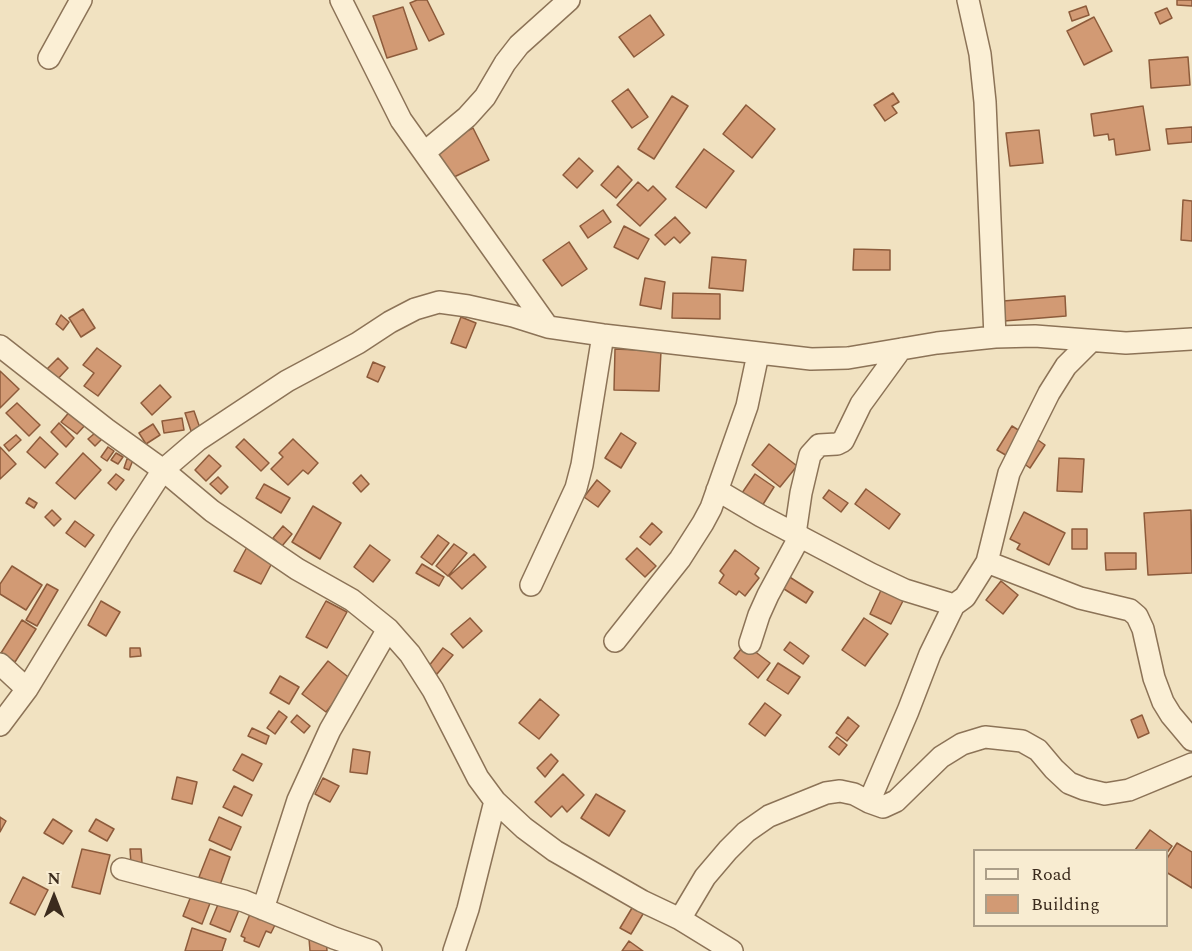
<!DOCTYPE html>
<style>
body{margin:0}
#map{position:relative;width:1192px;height:951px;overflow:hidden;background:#f1e2c1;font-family:Spectral,serif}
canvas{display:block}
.legend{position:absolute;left:973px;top:849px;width:195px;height:78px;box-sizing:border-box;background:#f8ecd1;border:2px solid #ac9f89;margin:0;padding:8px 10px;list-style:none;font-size:18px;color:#3b2b1d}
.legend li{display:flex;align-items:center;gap:12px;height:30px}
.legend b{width:30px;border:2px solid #ac9f89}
.north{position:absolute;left:24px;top:867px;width:60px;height:60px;-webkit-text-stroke:4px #f8ecd1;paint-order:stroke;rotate:0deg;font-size:16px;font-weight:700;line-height:24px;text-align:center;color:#3b2b1d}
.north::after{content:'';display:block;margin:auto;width:21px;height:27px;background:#3b2b1d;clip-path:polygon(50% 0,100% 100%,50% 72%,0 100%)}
</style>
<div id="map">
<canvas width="1192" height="951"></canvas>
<ul class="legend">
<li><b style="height:8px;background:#fbefd5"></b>Road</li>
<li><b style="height:16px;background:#d29a74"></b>Building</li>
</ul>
<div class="north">N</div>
</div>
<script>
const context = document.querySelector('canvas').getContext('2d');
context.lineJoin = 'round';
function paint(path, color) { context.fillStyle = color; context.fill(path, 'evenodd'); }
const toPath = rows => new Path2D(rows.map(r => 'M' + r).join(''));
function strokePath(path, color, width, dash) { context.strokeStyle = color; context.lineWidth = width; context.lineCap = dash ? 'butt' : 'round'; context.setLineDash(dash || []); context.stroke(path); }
const building = toPath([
 [417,0,427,0,444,34,429,41,410,3,417,0],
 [1177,0,1192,0,1192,6,1177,5,1177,0],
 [1086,6,1089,15,1072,21,1069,12,1086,6],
 [403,7,417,49,387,58,373,16,403,7],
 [1167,8,1172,18,1160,24,1155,13,1167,8],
 [650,15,664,35,634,57,619,37,650,15],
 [1094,17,1112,51,1084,65,1067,31,1094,17],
 [1188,57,1190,85,1151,88,1149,60,1188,57],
 [628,89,648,117,632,128,612,101,628,89],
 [893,93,899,102,892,106,897,113,885,121,874,105,893,93],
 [672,96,688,106,654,159,638,149,672,96],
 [746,105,775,129,752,158,723,134,746,105],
 [1143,106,1150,150,1116,155,1114,139,1109,140,1108,134,1094,136,1091,114,1143,106],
 [1192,127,1192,142,1168,144,1166,129,1192,127],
 [473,128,489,160,450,179,434,147,473,128],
 [1039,130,1043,163,1010,166,1006,133,1039,130],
 [704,149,734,171,706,208,676,187,704,149],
 [579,158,593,171,577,188,563,175,579,158],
 [618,166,632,180,616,198,601,185,618,166],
 [638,182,648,191,653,186,666,199,640,226,617,205,638,182],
 [1183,200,1192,201,1192,241,1181,240,1183,200],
 [603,210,611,222,588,238,580,226,603,210],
 [675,217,690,233,680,243,674,237,665,245,655,235,675,217],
 [624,226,649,239,638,259,614,247,624,226],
 [569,242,587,269,562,286,543,260,569,242],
 [854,249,890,250,890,270,853,270,854,249],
 [712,257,746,260,743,291,709,288,712,257],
 [645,278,665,282,661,309,640,305,645,278],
 [673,293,720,294,720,319,672,318,673,293],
 [1065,296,1066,316,1004,321,1003,301,1065,296],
 [83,309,95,328,81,337,69,318,83,309],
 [61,315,69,322,63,330,56,324,61,315],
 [461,317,476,323,466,348,451,343,461,317],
 [97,348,121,366,98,396,84,386,94,373,83,365,97,348],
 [615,349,661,351,659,391,614,390,615,349],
 [58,358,68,368,54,383,43,373,58,358],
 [373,362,385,367,378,382,367,377,373,362],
 [0,371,19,389,0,408,0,371],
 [160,385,171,397,152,415,141,403,160,385],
 [17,403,40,425,29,436,6,413,17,403],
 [71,410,87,423,77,434,61,422,71,410],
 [194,411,201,431,192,434,185,413,194,411],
 [182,418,184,430,164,433,162,421,182,418],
 [59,423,74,438,66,447,51,432,59,423],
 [153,424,160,435,146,444,139,433,153,424],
 [1012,426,1023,433,1009,457,997,450,1012,426],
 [95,433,102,439,95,446,88,439,95,433],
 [621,433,636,443,621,468,605,458,621,433],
 [16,435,21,440,9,451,4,445,16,435],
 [40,437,58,454,45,468,27,452,40,437],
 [1035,438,1045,445,1030,468,1020,461,1035,438],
 [244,439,269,463,261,471,236,447,244,439],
 [293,439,318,463,308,474,303,470,288,485,271,469,283,457,279,453,293,439],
 [769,444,797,466,780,487,752,465,769,444],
 [0,447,16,464,0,479,0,447],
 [108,447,114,451,107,461,101,457,108,447],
 [83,453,101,470,75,499,56,483,83,453],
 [116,453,123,457,118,464,111,460,116,453],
 [209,455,221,466,206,481,195,470,209,455],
 [1059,458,1084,459,1082,492,1057,491,1059,458],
 [127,459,133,460,129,470,124,468,127,459],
 [116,474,124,480,116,490,108,483,116,474],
 [755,474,774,487,762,506,742,493,755,474],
 [361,475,369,484,361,492,353,483,361,475],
 [218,477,228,487,221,494,210,484,218,477],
 [597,480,610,491,598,507,584,497,597,480],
 [264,484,290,498,281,513,256,498,264,484],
 [866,489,900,514,889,529,855,504,866,489],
 [829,490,848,503,841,512,823,498,829,490],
 [29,498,37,503,34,508,26,503,29,498],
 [313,506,341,523,320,559,292,542,313,506],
 [52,510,61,519,54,526,45,517,52,510],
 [1191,510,1192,573,1148,575,1144,513,1191,510],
 [1024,512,1065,533,1049,565,1017,549,1020,544,1010,539,1024,512],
 [75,521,94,535,85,547,66,533,75,521],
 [652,523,662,532,650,545,640,537,652,523],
 [283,526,292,534,282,546,273,538,283,526],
 [1072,529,1087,529,1087,549,1072,549,1072,529],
 [438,535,449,543,432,565,421,557,438,535],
 [454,544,467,553,448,576,436,566,454,544],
 [370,545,390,560,373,582,354,567,370,545],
 [247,547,273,561,261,584,234,571,247,547],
 [637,548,656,566,645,577,626,559,637,548],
 [735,550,759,568,755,574,759,578,745,596,739,591,736,595,719,583,724,575,720,571,735,550],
 [1105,553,1136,553,1136,569,1106,570,1105,553],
 [474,554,486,567,462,589,449,576,474,554],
 [422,564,444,577,439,586,416,573,422,564],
 [12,566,42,585,26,610,0,594,0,584,12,566],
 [788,576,813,592,806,603,781,587,788,576],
 [1001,581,1018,595,1003,614,986,600,1001,581],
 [47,584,58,590,37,626,26,620,47,584],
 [882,588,904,599,891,624,870,614,882,588],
 [101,601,120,612,106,636,88,625,101,601],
 [326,601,347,612,327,648,306,637,326,601],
 [470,618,482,631,463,648,451,634,470,618],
 [864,618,888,634,865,666,842,650,864,618],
 [22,620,36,629,15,662,1,653,22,620],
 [790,642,809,656,803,664,784,650,790,642],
 [745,644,770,663,758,678,734,658,745,644],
 [130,648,140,648,141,656,130,657,130,648],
 [443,648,453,655,437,674,428,667,443,648],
 [328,661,352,680,326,712,302,694,328,661],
 [778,663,800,677,788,694,767,680,778,663],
 [280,676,299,687,289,704,270,693,280,676],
 [540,699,559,715,539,739,519,723,540,699],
 [765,703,781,715,765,736,749,724,765,703],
 [279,711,287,717,275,734,267,728,279,711],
 [297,715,310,726,304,733,291,722,297,715],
 [1142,715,1149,733,1138,738,1131,720,1142,715],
 [848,717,859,726,847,741,836,733,848,717],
 [252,728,269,736,266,744,248,736,252,728],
 [837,737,847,745,839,755,829,747,837,737],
 [353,749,370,752,367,774,350,772,353,749],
 [242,754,262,764,253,781,233,770,242,754],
 [551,754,558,761,545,777,537,768,551,754],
 [563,774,584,795,567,812,562,806,551,817,535,802,563,774],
 [177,777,197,782,192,804,172,799,177,777],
 [323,778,339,786,330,802,315,794,323,778],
 [234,786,252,795,242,816,223,807,234,786],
 [596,794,625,811,609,836,581,818,596,794],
 [0,817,6,821,0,832,0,817],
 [219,817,241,827,231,850,209,840,219,817],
 [53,819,72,831,63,844,44,833,53,819],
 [96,819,114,829,107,841,89,831,96,819],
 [1150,830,1172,846,1166,854,1166,850,1135,850,1150,830],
 [1177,843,1192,852,1192,888,1166,872,1166,860,1177,843],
 [82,849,110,855,100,894,72,887,82,849],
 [130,849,141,849,142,863,131,864,130,849],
 [210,849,230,857,220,885,199,877,210,849],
 [23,877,48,890,35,915,10,903,23,877],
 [193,891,212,898,202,924,183,916,193,891],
 [221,897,241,905,230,932,210,924,221,897],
 [635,903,646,909,631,934,620,928,635,903],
 [250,914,277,921,271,933,266,931,259,947,244,941,245,938,241,936,250,914],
 [192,928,226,939,222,951,185,951,192,928],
 [326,937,327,951,310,951,309,938,326,937],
 [629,941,643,951,622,951,629,941]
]);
const minor = toPath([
 [341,0,401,120,548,327],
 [968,0,980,54,985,102,995,337],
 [49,58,81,0],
 [425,152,467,117,485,97,505,63,519,45,569,0],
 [0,346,106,429,163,470,212,511,297,569,352,600,388,629,410,654,433,690,478,778,495,801,524,828,555,851,642,901,680,919,732,951],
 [717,490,761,516,871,574,905,590,954,605,965,597,987,562,1009,473,1049,393,1066,366,1091,341],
 [795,534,801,493,810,455,819,445,837,444,843,441,861,404,901,349],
 [987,562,1080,598,1130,610,1137,616,1143,629,1154,678,1163,702,1171,715,1192,740],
 [531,585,576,488,582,465,603,335],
 [615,641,680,559,703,523,711,508,747,406,758,354],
 [750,643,759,615,768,595,800,536],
 [0,664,27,689],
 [0,725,27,689,122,533,163,470,198,440,287,381,358,343,390,322,415,309,439,302,468,306,513,316,548,327,603,335,811,359,848,358,937,343,995,337,1035,336,1126,343,1192,339],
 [869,802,908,711,930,654,954,605],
 [122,869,244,901,334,938,371,951],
 [263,909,298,800,330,730,388,629],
 [680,919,705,877,728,850,746,832,769,816,826,793,840,791,854,794,869,802,883,807,896,801,941,757,962,744,985,737,1022,741,1038,750,1054,769,1069,783,1084,789,1105,794,1129,790,1192,764],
 [454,951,468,909,495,801]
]);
paint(building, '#d29a74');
strokePath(building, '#8d5b3b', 1.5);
strokePath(minor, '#8c7357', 24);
strokePath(minor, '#fbefd5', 21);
</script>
